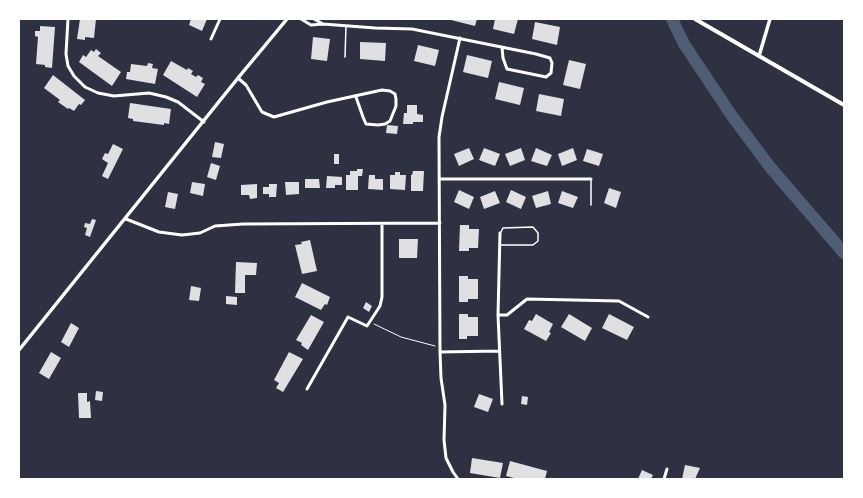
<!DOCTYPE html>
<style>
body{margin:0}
#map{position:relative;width:863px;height:498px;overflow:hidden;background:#2d3142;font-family:"Exo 2",sans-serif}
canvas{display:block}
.frame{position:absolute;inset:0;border:20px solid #fff;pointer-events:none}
</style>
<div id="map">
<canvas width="863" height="498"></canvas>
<div class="frame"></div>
</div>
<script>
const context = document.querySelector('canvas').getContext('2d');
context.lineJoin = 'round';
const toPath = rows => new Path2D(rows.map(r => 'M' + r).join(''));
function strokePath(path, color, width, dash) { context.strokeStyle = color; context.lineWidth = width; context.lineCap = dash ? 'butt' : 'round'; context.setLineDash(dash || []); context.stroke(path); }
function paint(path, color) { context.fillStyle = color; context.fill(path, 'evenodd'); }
const river = toPath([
 [672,19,684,44,732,116,770,167,844,253]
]);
const building = toPath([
 [80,19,96,19,94,38,85,37,85,40,77,39],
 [191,19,207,19,202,31,189,25],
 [447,19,477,19,475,26],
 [495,19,518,19,514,34,493,29],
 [535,22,560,27,557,45,532,39],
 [40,26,55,27,52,68,45,67,45,65,36,64,38,37,35,36,35,31,40,31],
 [313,37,330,39,327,61,311,59],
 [360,42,386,43,385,61,360,59],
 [418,45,439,50,435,66,414,61],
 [96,49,101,53,98,56,121,72,112,86,79,62,83,55,86,57,91,50,94,52],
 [467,55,492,61,488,78,463,72],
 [569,60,586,64,580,89,563,85],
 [171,61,187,70,188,68,193,71,191,74,196,77,198,75,203,78,201,82,205,84,197,97,163,75],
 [148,63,153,64,152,68,158,69,155,84,126,79,127,72,130,72,131,64,147,66],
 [53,75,85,100,81,105,79,104,74,111,69,108,68,109,58,102,60,100,44,88],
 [499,82,524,88,520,105,495,99],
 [539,94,564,99,561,116,536,111],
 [130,103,171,109,169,124,164,123,164,125,133,121,133,119,128,118],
 [407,105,417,105,417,114,423,115,423,122,413,122,413,124,403,124,404,113,407,113],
 [387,125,398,126,397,134,386,133],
 [215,142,224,144,221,158,212,157],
 [113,144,123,149,108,179,102,176,108,163,102,159,105,153,108,154],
 [469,148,474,159,459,166,454,154],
 [484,148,500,154,495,166,479,160],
 [521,148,525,160,510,166,505,154],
 [536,148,552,155,547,166,531,161],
 [573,148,577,160,562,166,558,154],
 [587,149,603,154,599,166,583,161],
 [334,154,339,154,339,164,334,164],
 [211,163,220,166,216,180,207,177],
 [357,169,363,169,362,176,358,176,358,190,346,190,346,175,350,175,350,171,357,171],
 [413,171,424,171,423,191,411,191,411,175,412,175],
 [395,172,400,172,400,175,406,175,405,190,390,189,390,175,395,175],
 [369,175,375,175,375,179,383,179,383,190,368,189],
 [327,176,342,177,342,185,335,185,335,188,326,188],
 [305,179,319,179,320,188,305,188],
 [192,182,205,184,203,196,190,193],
 [285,182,299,182,299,194,286,195],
 [257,184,257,198,250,199,249,195,241,195,241,185],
 [269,184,277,184,276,197,269,197,269,194,263,194,263,187,269,187],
 [609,188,621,192,616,208,604,203],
 [459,190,474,197,469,209,454,202],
 [511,190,526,197,521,209,506,202],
 [495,191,500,203,484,209,480,197],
 [548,191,551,204,536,208,532,196],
 [562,191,578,197,573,208,558,203],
 [168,192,178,194,175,209,165,207],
 [92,219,96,220,90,237,85,235,87,228,84,227,85,223,90,224],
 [460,225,469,225,469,229,479,229,478,248,469,248,469,251,459,251],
 [399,239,418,239,417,258,399,258],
 [310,240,317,271,302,274,295,245,302,244,301,242],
 [236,262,257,263,256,275,245,275,245,293,235,293],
 [459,276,468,276,468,279,478,279,478,299,468,299,468,302,459,302],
 [302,283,330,297,327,305,325,304,321,310,295,297],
 [191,286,201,288,199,301,189,300],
 [226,296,237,297,237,305,226,304],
 [366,302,372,306,369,312,363,308],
 [459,314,468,314,468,317,478,317,478,336,467,336,467,339,459,339],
 [536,314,553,324,549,332,551,333,546,341,524,329,529,320,532,321],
 [569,314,592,328,585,341,561,327],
 [609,314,634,327,627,340,602,328],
 [311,315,324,322,308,350,301,345,302,343,296,340],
 [71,323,79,328,69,347,61,342],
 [51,352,61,358,49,379,39,373],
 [289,352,303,359,283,392,276,388,279,383,274,380],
 [96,391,103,392,102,401,95,400],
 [78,393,87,393,87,402,90,401,91,418,79,418],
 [479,394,493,399,488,412,474,407],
 [522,396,528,397,527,405,521,404],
 [472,458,503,463,500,478,470,473],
 [510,461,547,471,545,479,518,479,506,476],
 [685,465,700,468,695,479,682,479],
 [642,470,653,475,651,479,638,479]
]);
const path = toPath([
 [374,324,401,337,435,346]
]);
const service = toPath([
 [345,57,346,26],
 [591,205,591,179],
 [499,245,533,245,538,241,538,233,533,227,503,228,501,232]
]);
const minor = toPath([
 [68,19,66,54,68,66,74,76,85,87,98,93,114,96,149,93,166,97,178,102,204,122],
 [301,19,311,25,323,24,375,28,412,29,536,54,550,58,552,63,551,73,546,77,507,69,503,58,502,47],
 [314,19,323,24],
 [211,39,220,19],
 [238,78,246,85,262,112,274,117,327,102,382,90,390,91,395,94,396,99,396,106,390,121,385,124,378,125,366,124,363,117,356,97],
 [440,179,591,179],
 [126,219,159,232,182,235,200,233,215,226,243,224,440,223],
 [500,233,498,315,502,404],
 [498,315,507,315,527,299,619,301,648,317],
 [440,352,499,351],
 [307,389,348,317,367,326,380,306,382,297,382,224],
 [458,479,453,472,446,458,444,440,445,405,441,378,440,352,439,137,442,117,460,38],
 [664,479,667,469]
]);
const tertiary = toPath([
 [759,56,770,19],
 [19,350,238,78,287,19]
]);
const secondary = toPath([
 [695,19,844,105]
]);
strokePath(river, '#4f5d75', 12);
paint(building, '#e0e0e3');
strokePath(path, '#fff', 1);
strokePath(service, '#fff', 1.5);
strokePath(minor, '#fff', 3);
strokePath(tertiary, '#fff', 3.5);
strokePath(secondary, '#fff', 4);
</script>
